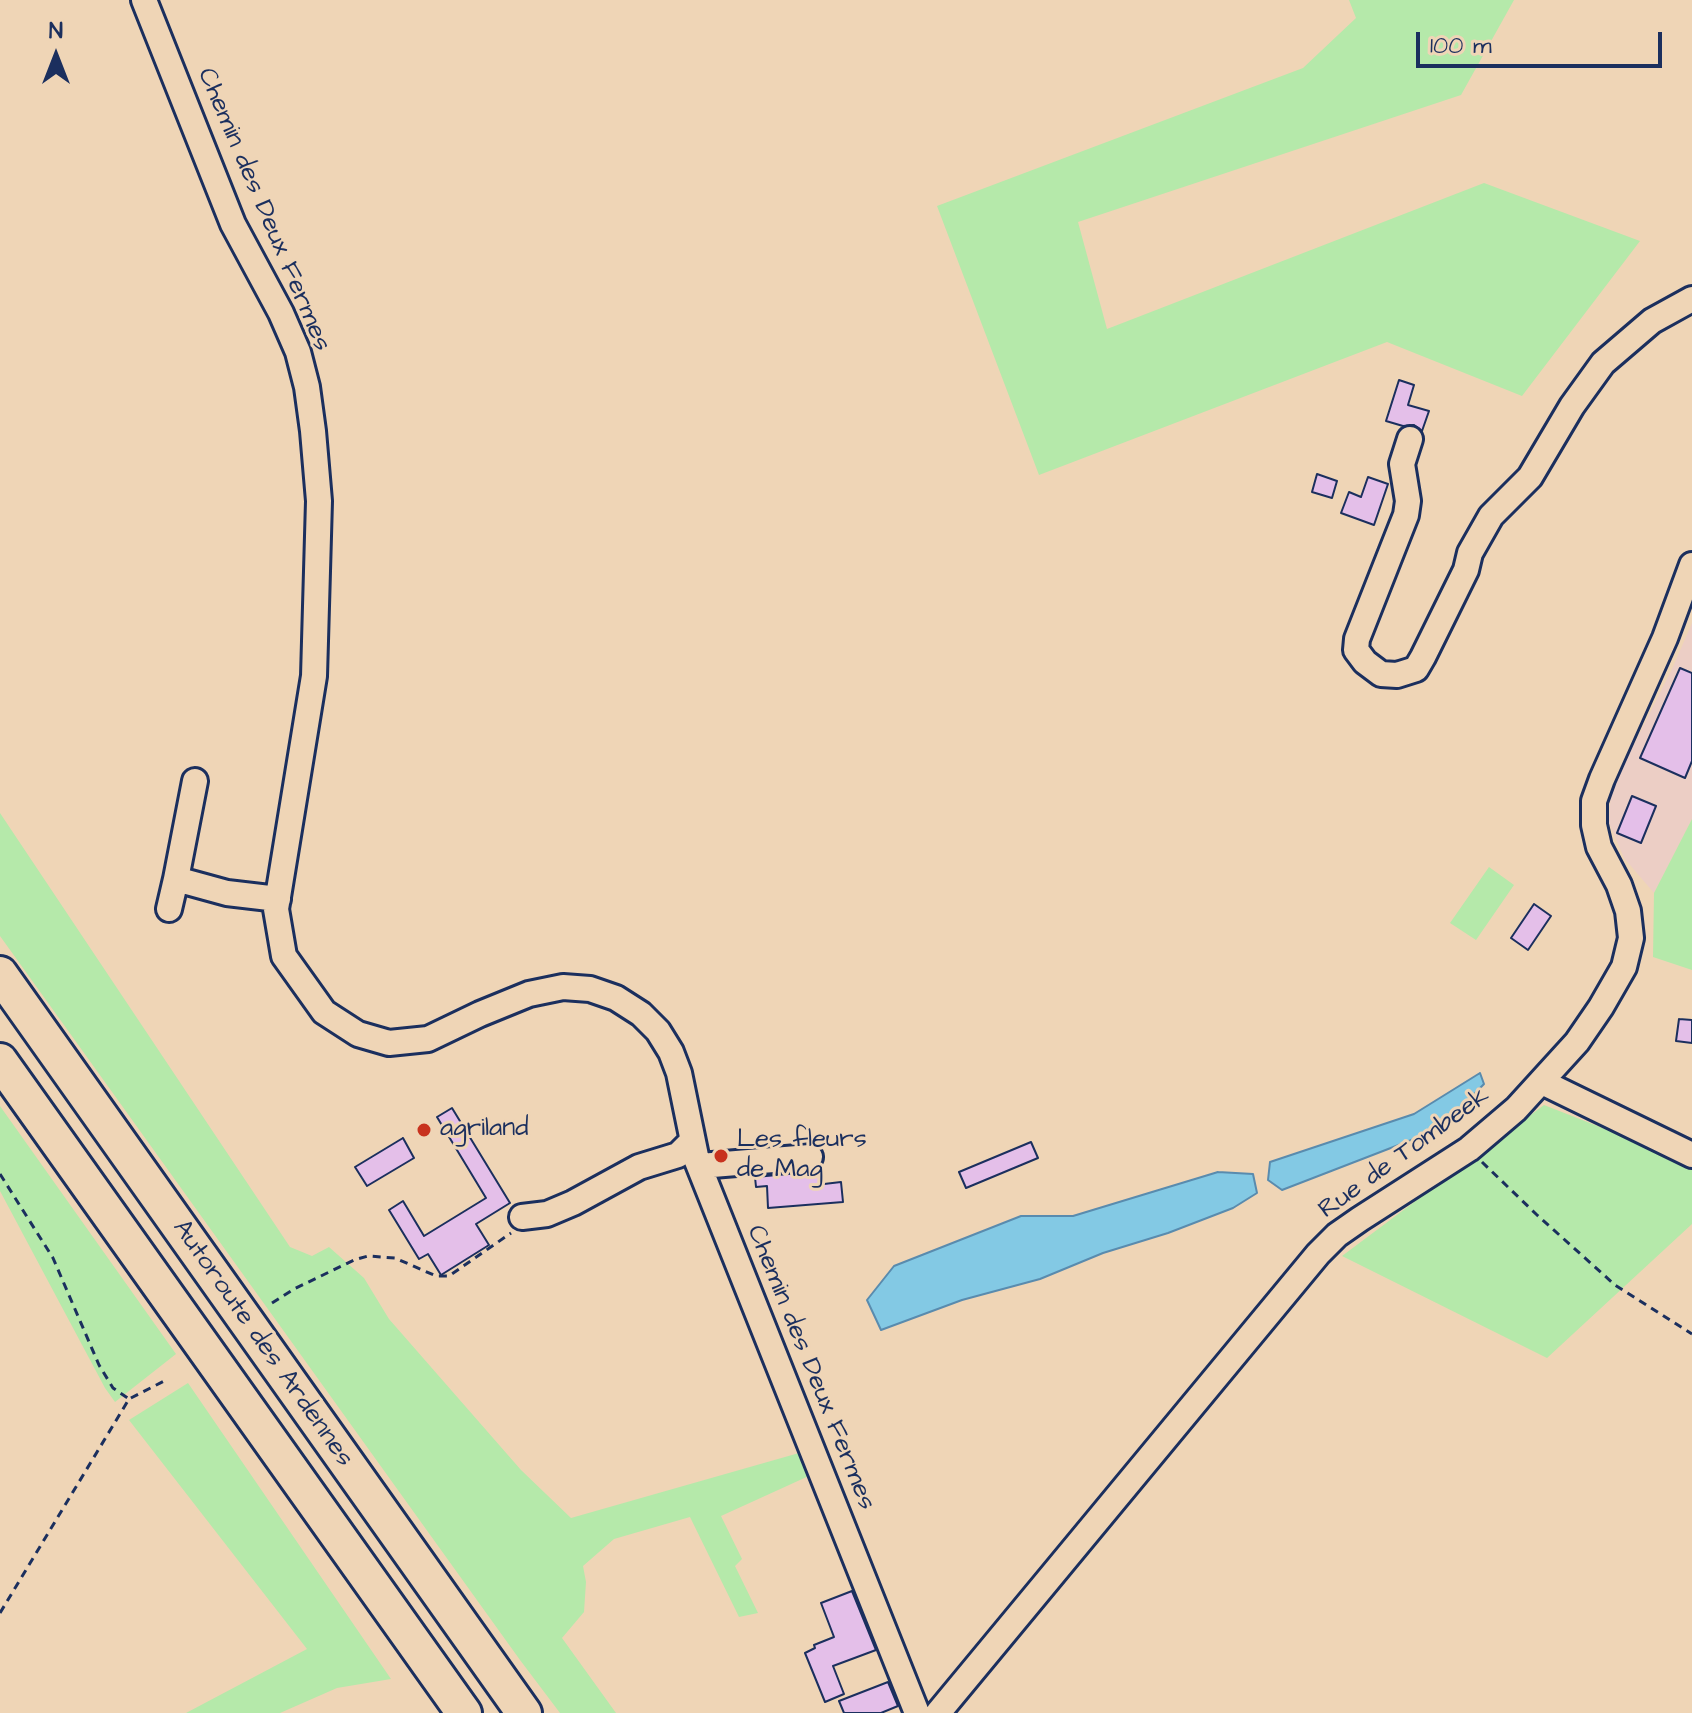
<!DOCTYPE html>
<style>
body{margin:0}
#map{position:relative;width:1692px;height:1713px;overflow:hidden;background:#efd5b6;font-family:"Architects Daughter",sans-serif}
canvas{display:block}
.north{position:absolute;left:16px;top:16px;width:80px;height:80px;-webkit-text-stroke:6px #efd5b6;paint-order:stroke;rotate:0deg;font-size:22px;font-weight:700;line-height:32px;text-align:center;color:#1b2f5e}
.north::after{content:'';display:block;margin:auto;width:28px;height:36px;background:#1b2f5e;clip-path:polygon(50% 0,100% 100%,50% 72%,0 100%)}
.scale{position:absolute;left:1416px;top:32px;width:246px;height:36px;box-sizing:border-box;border:4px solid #1b2f5e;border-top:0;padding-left:10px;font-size:24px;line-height:28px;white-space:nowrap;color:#1b2f5e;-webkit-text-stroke:6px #efd5b6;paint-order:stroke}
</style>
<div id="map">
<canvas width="1692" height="1713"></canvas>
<div class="north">N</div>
<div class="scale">100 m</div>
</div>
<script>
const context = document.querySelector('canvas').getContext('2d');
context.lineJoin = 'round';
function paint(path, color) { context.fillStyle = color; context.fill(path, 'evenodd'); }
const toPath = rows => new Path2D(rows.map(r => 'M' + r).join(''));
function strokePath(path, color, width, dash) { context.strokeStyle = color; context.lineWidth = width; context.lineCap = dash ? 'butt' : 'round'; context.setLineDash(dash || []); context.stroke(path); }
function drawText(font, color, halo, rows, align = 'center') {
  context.font = font + ' "Architects Daughter",sans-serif'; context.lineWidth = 6; context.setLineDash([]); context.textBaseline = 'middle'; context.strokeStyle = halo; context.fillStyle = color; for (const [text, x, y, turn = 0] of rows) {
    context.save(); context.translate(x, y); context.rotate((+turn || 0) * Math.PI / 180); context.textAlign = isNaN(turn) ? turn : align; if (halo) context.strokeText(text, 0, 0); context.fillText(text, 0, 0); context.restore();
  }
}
const built = toPath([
 [1692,623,1692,819,1654,893,1624,858,1609,823,1611,790,1672,669]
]);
const green = toPath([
 [1349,0,1514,0,1461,95,1078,222,1107,329,1484,183,1640,241,1522,396,1387,342,1039,475,937,206,1303,68,1356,18],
 [0,813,290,1247,312,1256,329,1247,364,1278,389,1319,521,1470,571,1518,806,1451,811,1475,721,1516,742,1559,735,1566,758,1613,739,1617,690,1517,614,1539,583,1566,586,1582,584,1612,562,1638,616,1713,560,1713,520,1660,0,936],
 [1692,819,1692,970,1653,957,1654,893],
 [1489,867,1514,885,1476,940,1450,923],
 [1544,1105,1692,1163,1692,1224,1547,1358,1342,1256],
 [0,1106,176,1354,115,1402,105,1388,0,1191],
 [188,1383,391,1679,337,1688,280,1713,186,1713,307,1649,129,1420]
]);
const water = toPath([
 [1480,1073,1484,1084,1440,1129,1282,1190,1268,1180,1270,1162,1414,1114,1480,1073],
 [1218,1172,1253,1174,1257,1193,1233,1208,1168,1233,1103,1253,1040,1279,962,1300,881,1330,867,1300,894,1266,1021,1216,1073,1216,1218,1172]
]);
const building = toPath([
 [1399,380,1414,385,1408,405,1429,411,1422,431,1414,425,1403,426,1386,421,1399,380],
 [1317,474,1337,481,1332,498,1312,492,1317,474],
 [1368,477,1388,484,1374,525,1341,513,1349,492,1361,497,1368,477],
 [1680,668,1692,673,1692,761,1685,778,1640,758,1680,668],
 [1632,796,1656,806,1641,843,1617,833,1632,796],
 [1534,904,1551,916,1528,950,1511,938,1534,904],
 [1679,1019,1692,1020,1692,1043,1676,1041,1679,1019],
 [452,1108,510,1203,476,1224,489,1245,441,1275,428,1254,419,1259,389,1210,403,1201,424,1236,486,1198,437,1117,452,1108],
 [403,1138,414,1158,367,1186,355,1167,403,1138],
 [1031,1142,1038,1158,966,1188,959,1172,1031,1142],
 [822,1166,824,1184,841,1182,843,1202,768,1208,767,1186,756,1187,755,1177,811,1172,822,1166],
 [852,1591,876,1650,833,1666,844,1694,825,1702,805,1653,815,1648,814,1645,834,1637,821,1603,852,1591],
 [888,1682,898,1706,881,1713,844,1713,839,1701,888,1682]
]);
const path = toPath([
 [1482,1162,1536,1214,1615,1285,1692,1334],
 [0,1174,53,1258,99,1365,113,1388,129,1399],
 [272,1303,294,1289,354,1260,368,1256,395,1258,436,1276,449,1276,511,1233],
 [0,1613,129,1399,168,1379]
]);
const minor = toPath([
 [144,0,233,224,281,313,298,352,307,387,313,431,319,501,314,676,276,909,284,956,324,1012,358,1034,389,1043,428,1039,480,1014,529,994,563,987,590,989,616,998,641,1014,658,1031,671,1052,679,1073,697,1161,917,1713],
 [1410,439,1402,464,1408,501,1406,515,1357,639,1356,650,1365,662,1381,674,1397,675,1416,669,1423,657,1466,570,1470,553,1491,516,1530,477,1572,406,1603,363,1652,321,1692,299],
 [195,781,176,879,227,893,278,899],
 [169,909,176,879],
 [1542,1082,1692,1155],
 [700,1166,810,1157],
 [522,1217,547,1214,573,1203,639,1167,678,1155,692,1141],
 [938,1713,1318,1254,1337,1235,1360,1219,1469,1149,1516,1109,1577,1042,1601,1007,1624,967,1631,938,1628,911,1619,885,1599,847,1594,825,1594,801,1602,779,1665,638,1692,565]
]);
const highway = toPath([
 [0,974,524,1713],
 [0,1061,464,1713]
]);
const markers = [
 [424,1130,8,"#c8321e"],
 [721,1156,8,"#c8321e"]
];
const streetNames = [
 ["Chemin des Deux Fermes",263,210,67],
 ["Rue de Tombeek",1405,1154,-36],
 ["Autoroute des Ardennes",262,1344,55],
 ["Chemin des Deux Fermes",810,1368,68]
];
const poiNames = [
 ["agriland",440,1130],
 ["Les fleurs",737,1141],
 ["de Mag",737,1171]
];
paint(built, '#eccec5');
paint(green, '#b5e9aa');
paint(water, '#83c9e4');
strokePath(water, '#598bae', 2);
paint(building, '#e4bfe9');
strokePath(building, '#1b2f5e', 2);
strokePath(minor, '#1b2f5e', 30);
strokePath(highway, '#1b2f5e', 40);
strokePath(path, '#1b2f5e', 3, [8, 6]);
strokePath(minor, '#efd5b6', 24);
strokePath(highway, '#efd5b6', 34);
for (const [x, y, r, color] of markers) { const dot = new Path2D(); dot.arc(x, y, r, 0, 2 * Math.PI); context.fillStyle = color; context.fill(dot); strokePath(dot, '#efd5b6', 3); }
drawText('26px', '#1b2f5e', '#efd5b6', streetNames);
drawText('26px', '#1b2f5e', '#efd5b6', poiNames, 'left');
</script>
